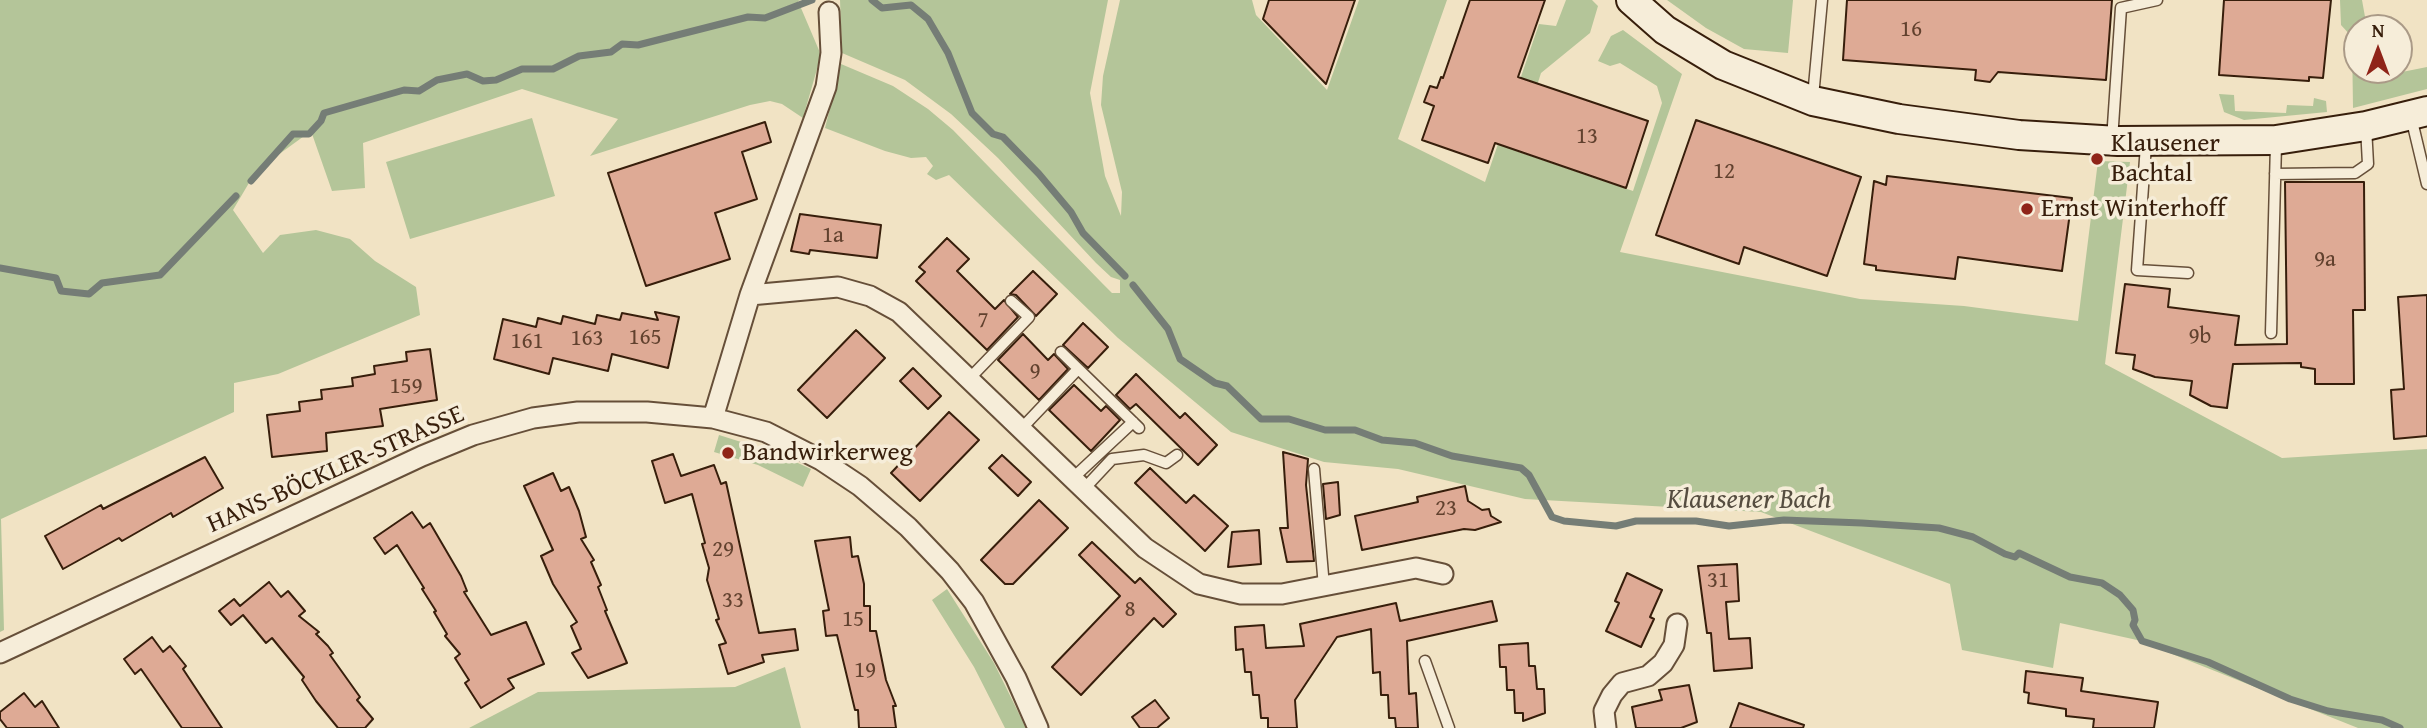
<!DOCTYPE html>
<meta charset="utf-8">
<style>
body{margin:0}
#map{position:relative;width:2427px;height:728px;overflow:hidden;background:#f1e3c4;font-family:"Gentium Book Plus",serif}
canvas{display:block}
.north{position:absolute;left:2343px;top:14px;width:70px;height:70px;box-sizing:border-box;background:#f6edd9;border:2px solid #aa9a87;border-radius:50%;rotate:0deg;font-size:19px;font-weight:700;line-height:28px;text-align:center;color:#371e0b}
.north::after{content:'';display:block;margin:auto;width:24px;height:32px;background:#8f2418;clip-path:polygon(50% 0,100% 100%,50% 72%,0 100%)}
</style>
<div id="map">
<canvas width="2427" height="728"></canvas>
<div class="north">N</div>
</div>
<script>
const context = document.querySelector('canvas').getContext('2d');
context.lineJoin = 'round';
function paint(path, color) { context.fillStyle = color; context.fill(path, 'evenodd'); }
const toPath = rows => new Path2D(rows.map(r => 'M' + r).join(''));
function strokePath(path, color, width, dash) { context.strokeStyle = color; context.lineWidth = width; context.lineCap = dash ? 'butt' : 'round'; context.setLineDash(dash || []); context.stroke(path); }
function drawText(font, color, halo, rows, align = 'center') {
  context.font = font + ' "Gentium Book Plus",serif'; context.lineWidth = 7; context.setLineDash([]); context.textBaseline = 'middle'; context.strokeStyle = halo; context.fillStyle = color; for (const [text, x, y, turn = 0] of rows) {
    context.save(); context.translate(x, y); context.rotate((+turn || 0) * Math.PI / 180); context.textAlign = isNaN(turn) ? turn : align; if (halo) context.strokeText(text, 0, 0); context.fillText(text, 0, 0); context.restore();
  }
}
const green = toPath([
 [0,0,801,0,798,1,821,55,803,118,782,104,770,101,750,105,590,156,618,119,522,89,363,143,365,188,332,191,311,131,256,171,233,210,263,253,280,235,316,230,350,239,375,261,416,287,420,315,278,374,234,383,234,412,1,519,4,630,0,632],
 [840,0,1108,0,1090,93,1105,176,1121,216,1122,192,1101,105,1103,76,1120,0,1252,0,1256,15,1327,90,1359,0,1447,0,1398,139,1485,182,1539,24,1556,26,1566,0,1592,0,1598,6,1590,33,1541,73,1516,151,1633,191,1662,103,1657,86,1620,63,1610,66,1598,61,1611,36,1623,30,1682,74,1620,252,1860,299,1964,306,2078,321,2098,161,2130,162,2105,364,2282,458,2427,449,2427,728,2358,728,2137,640,2060,623,2053,668,1962,650,1950,584,1761,512,1525,499,1398,469,1324,462,1231,432,1118,338,949,175,936,180,927,174,933,166,926,157,911,158,885,151,825,128,841,64,893,86,928,109,953,130,1101,282,1112,293,1120,293,1120,280,1111,277,1096,263,998,158,951,114,905,80,842,53],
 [1667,0,1793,0,1788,53,1744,49,1706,28],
 [2340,0,2362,0,2367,28,2357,28,2357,70,2375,70,2377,77,2427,67,2427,89,2353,108,2352,37,2341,25],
 [2219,94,2234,95,2235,111,2286,113,2287,105,2313,106,2314,98,2326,101,2327,112,2244,120,2224,112],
 [532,118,555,196,410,239,386,162],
 [719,435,776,453,811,469,803,487,758,465,714,452],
 [947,589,994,663,1026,728,1005,728,974,667,932,600],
 [785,667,801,728,469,728,538,692,735,687]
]);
const stream = toPath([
 [872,0,882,8,911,5,928,19,948,53,972,113,993,134,1003,137,1039,174,1071,212,1083,233,1125,276],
 [251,181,293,134,309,134,321,121,324,113,404,90,419,91,437,80,467,74,483,81,496,80,522,69,553,69,579,56,611,52,622,44,638,45,748,17,765,18,812,0],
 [0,268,56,278,61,291,89,294,102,283,160,275,236,196],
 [1133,285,1168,329,1180,359,1215,383,1227,386,1261,419,1289,419,1325,430,1355,430,1382,440,1415,443,1452,456,1521,468,1529,475,1552,517,1564,521,1616,526,1636,521,1696,521,1729,526,1784,520,1862,523,1939,528,1973,537,2005,554,2015,557,2019,553,2070,577,2102,583,2120,595,2133,610,2135,620,2133,625,2142,641,2208,662,2290,699,2328,711,2382,720,2400,728]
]);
const building = toPath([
 [1269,0,1355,0,1326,84,1263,19,1269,0],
 [1470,0,1545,0,1518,77,1648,121,1626,188,1495,143,1488,163,1422,140,1434,106,1424,102,1430,86,1437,88,1441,77,1443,78,1470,0],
 [1847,0,2112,0,2106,80,1998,72,1990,82,1975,80,1976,70,1843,60,1847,0],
 [2224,0,2331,0,2323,78,2309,77,2309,81,2219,75,2224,0],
 [1696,120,1861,177,1827,276,1744,247,1739,264,1656,235,1696,120],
 [765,122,771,142,742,152,757,199,715,213,730,259,646,286,608,173,765,122],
 [1887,176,2072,198,2062,271,1958,257,1955,279,1876,270,1876,266,1864,264,1874,181,1886,185,1887,176],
 [2285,182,2364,182,2365,310,2353,310,2354,384,2315,384,2315,369,2301,367,2301,363,2233,364,2227,408,2211,406,2190,395,2192,381,2155,377,2133,369,2135,355,2116,353,2125,284,2170,289,2168,307,2239,316,2235,345,2287,344,2285,182],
 [800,214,881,225,877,258,810,250,809,254,791,251,800,214],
 [947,238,969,259,957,271,995,309,1004,300,1018,317,987,350,916,281,925,272,919,267,947,238],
 [1033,271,1057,294,1036,316,1016,295,1010,294,1033,271],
 [2427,295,2427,436,2394,439,2391,390,2404,389,2398,297,2427,295],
 [655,312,679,317,668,368,612,354,608,371,553,358,549,374,494,359,503,319,536,327,538,318,561,324,563,316,595,324,597,315,620,320,622,313,658,320,655,312],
 [1083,323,1108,347,1088,368,1063,345,1083,323],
 [856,330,885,358,827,418,798,390,856,330],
 [1023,334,1048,360,1054,354,1068,369,1039,400,998,360,1023,334],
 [430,349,437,400,380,409,383,426,326,433,327,451,272,457,267,415,300,411,299,402,322,399,321,390,353,386,352,378,375,374,374,366,407,361,406,352,430,349],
 [913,368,941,396,928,409,900,381,913,368],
 [1136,374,1180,418,1185,413,1217,445,1198,465,1136,404,1130,409,1116,395,1136,374],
 [1074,385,1101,411,1106,406,1120,420,1091,451,1049,410,1074,385],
 [949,412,979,440,920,501,891,473,949,412],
 [1283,452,1308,459,1306,485,1314,561,1287,562,1280,528,1288,528,1283,452],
 [673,454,681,476,714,465,721,484,726,482,759,633,795,629,798,650,762,655,764,662,728,674,719,645,726,643,716,620,719,619,707,580,709,568,702,544,705,543,692,494,665,503,652,461,673,454],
 [1002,455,1031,482,1018,496,989,468,1002,455],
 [205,457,223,488,173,517,171,513,122,541,119,538,63,569,45,536,101,505,103,509,205,457],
 [1150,468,1186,503,1194,495,1228,526,1205,551,1135,483,1150,468],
 [553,473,561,491,569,487,579,511,586,537,581,539,594,560,591,562,601,585,598,587,607,610,605,611,627,663,588,678,572,653,581,649,571,626,577,622,553,584,541,556,553,550,524,486,553,473],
 [1338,482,1340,515,1326,519,1323,484,1338,482],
 [1465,486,1468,501,1482,510,1489,509,1491,516,1501,522,1475,530,1464,529,1362,550,1355,516,1418,502,1417,497,1465,486],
 [1039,500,1068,528,1013,584,1005,584,981,560,1039,500],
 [412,512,423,528,430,523,461,576,467,591,464,592,491,635,526,622,544,664,508,679,514,688,481,708,465,683,469,680,455,658,460,654,445,636,447,634,434,612,436,611,422,589,424,588,397,545,385,554,374,538,412,512],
 [1259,530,1261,564,1228,567,1232,532,1259,530],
 [850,537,852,557,858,556,864,584,864,606,870,606,870,631,876,631,886,680,896,706,893,706,896,728,859,728,858,710,855,710,837,635,826,636,823,611,829,610,815,541,850,537],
 [1092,542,1135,583,1140,578,1176,614,1163,627,1154,618,1081,695,1052,667,1120,596,1079,555,1092,542],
 [1737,564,1739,601,1726,602,1729,639,1750,638,1752,668,1714,671,1711,633,1707,633,1698,566,1737,564],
 [1627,573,1662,590,1650,617,1654,619,1641,647,1606,631,1619,603,1615,601,1627,573],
 [269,582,281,597,288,591,305,611,299,616,319,632,316,634,328,646,333,653,330,655,360,697,357,700,373,719,365,728,338,728,316,701,302,680,304,677,272,638,266,643,243,615,231,625,219,611,234,599,240,606,269,582],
 [1492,601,1497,621,1407,641,1409,694,1416,693,1418,728,1396,728,1395,718,1389,718,1388,695,1381,695,1380,672,1373,673,1371,629,1337,637,1295,700,1297,728,1268,728,1268,718,1261,718,1259,695,1253,695,1251,672,1245,672,1243,649,1236,650,1235,627,1264,625,1266,648,1304,646,1300,624,1396,603,1400,621,1492,601],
 [152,637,163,652,170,646,186,666,183,669,222,728,182,728,141,669,135,674,124,659,152,637],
 [1528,643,1529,666,1535,666,1537,689,1544,689,1545,713,1523,721,1523,713,1515,713,1514,690,1507,690,1506,667,1500,667,1499,645,1528,643],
 [2026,671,2083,678,2081,691,2158,702,2154,728,2093,728,2094,719,2066,716,2066,709,2028,703,2029,693,2024,692,2026,671],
 [1689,685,1697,722,1681,728,1636,728,1632,707,1662,700,1659,690,1689,685],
 [24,693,35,707,42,701,59,728,7,728,0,719,0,712,24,693],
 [1155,700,1169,718,1157,728,1140,728,1132,717,1155,700],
 [1739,703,1804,725,1803,728,1730,728,1739,703]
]);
const lane = toPath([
 [1813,97,1822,0],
 [2411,117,2427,184],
 [2112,140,2121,8,2157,0],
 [2146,145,2137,270,2188,273],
 [2275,174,2355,173,2368,164,2366,127],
 [2271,333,2276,144],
 [1061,352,1139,428],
 [970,378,1029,317,1011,301],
 [1021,429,1078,369],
 [1314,469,1324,587],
 [1072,479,1133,422],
 [1083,490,1112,459,1144,455,1166,463,1177,455],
 [1425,661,1449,728]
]);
const street = toPath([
 [750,295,838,287,870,296,899,312,1145,548,1199,584,1241,594,1282,594,1416,568,1443,574],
 [713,418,750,295,826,87,831,53,829,12],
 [0,653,422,456,473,435,533,418,578,412,647,412,713,418,766,432,821,460,860,486,908,527,950,571,974,602,1016,678,1038,728],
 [1606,728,1604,711,1612,695,1622,683,1648,676,1663,663,1674,645,1677,624]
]);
const secondary = toPath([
 [1631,0,1665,30,1723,65,1813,101,1899,119,2019,135,2118,141,2276,140,2366,126,2427,111]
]);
const markers = [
 [2097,159,7,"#8f2418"],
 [2027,209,7,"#8f2418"],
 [728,453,7,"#8f2418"]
];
const numberNames = [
 ["16",1911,30],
 ["13",1587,137],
 ["12",1724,172],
 ["1a",833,236],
 ["9a",2325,260],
 ["7",983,321],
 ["9b",2200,337],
 ["165",645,338],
 ["163",587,339],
 ["161",527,342],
 ["9",1035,372],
 ["159",406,387],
 ["23",1446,509],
 ["29",723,550],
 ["31",1718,581],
 ["33",733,601],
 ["8",1130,610],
 ["15",853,620],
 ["19",865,671]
];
const poiNames = [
 ["Klausener",2111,144],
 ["Bachtal",2111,174],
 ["Ernst Winterhoff",2041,209],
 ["Bandwirkerweg",742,453]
];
const streetNames = [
 ["HANS-BÖCKLER-STRASSE",336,470,-24]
];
const waterNames = [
 ["Klausener Bach",1749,501]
];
paint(green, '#b4c599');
strokePath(stream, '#757d76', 7);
paint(building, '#deaa95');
strokePath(building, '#371e0b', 2);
strokePath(lane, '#664f39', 13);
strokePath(street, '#664f39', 23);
strokePath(secondary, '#371e0b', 32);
strokePath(lane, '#f6edd9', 10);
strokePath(street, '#f6edd9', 19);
strokePath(secondary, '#f6edd9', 28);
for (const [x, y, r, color] of markers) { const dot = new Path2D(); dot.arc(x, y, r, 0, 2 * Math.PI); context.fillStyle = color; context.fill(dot); strokePath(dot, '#f6edd9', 2.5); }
drawText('23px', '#61412e', null, numberNames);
drawText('26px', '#371e0b', '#f6edd9', poiNames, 'left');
drawText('26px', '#371e0b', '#f6edd9', streetNames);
drawText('italic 28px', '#564d40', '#f6edd9', waterNames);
</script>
